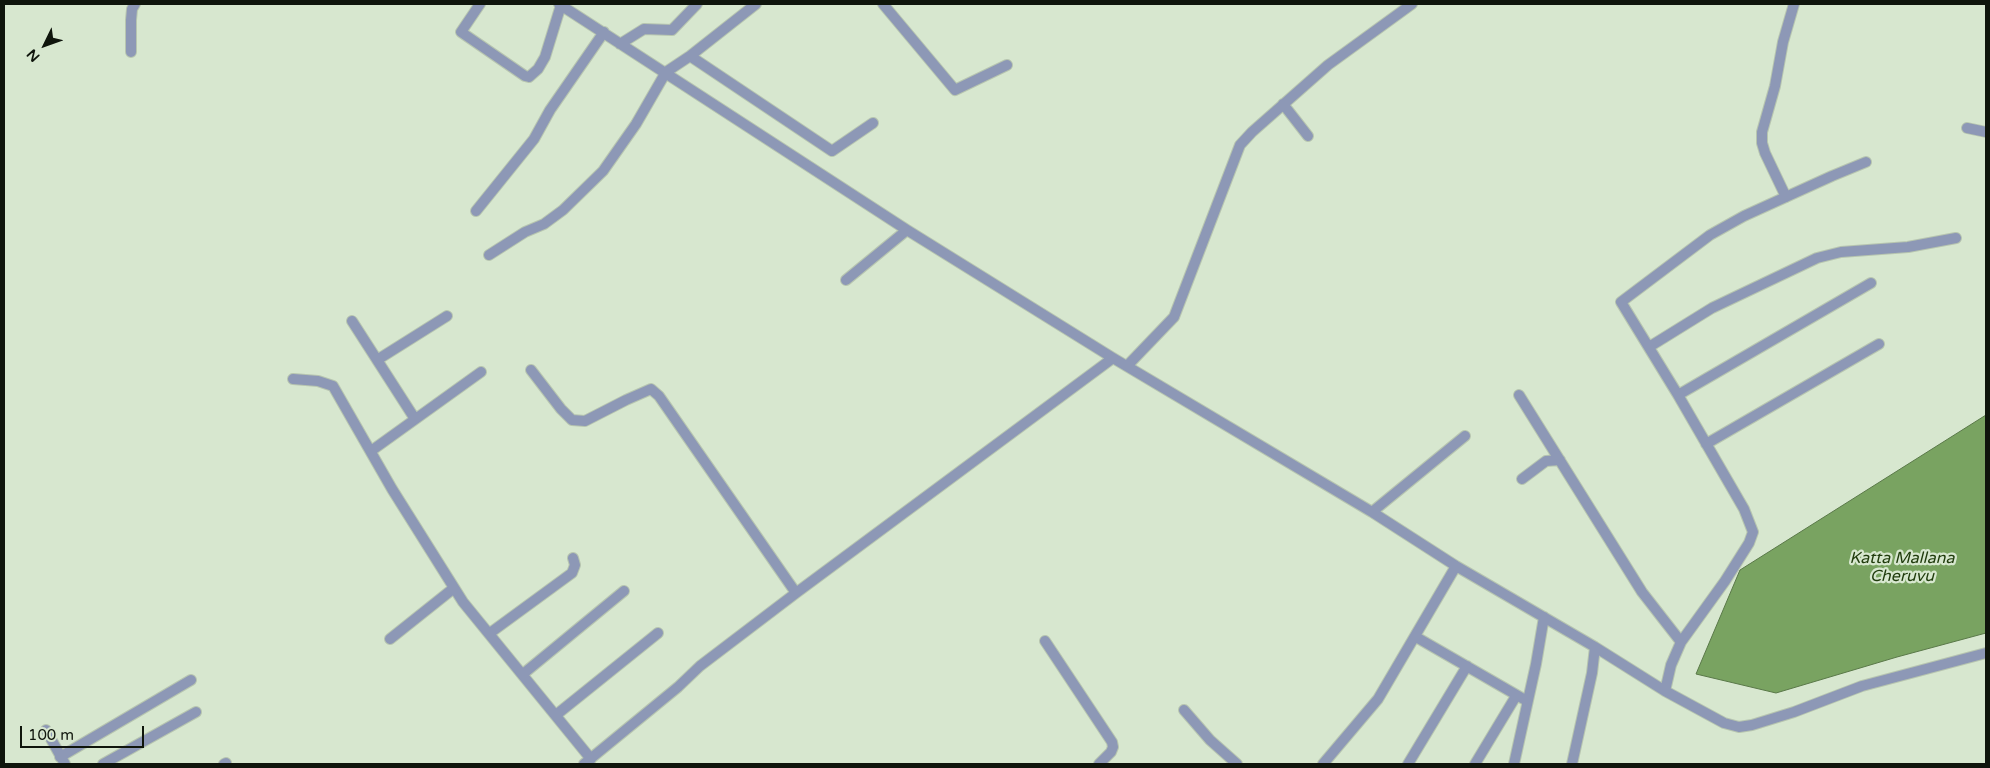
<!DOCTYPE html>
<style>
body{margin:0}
#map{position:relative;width:1990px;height:768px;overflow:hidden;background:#d7e7cf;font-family:"Varela Round",sans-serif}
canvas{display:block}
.frame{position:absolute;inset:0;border:5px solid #0f150c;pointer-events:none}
.north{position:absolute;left:20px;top:20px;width:50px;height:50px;-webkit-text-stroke:4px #d7e7cf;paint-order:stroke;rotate:228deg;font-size:14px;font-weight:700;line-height:20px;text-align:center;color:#0f150c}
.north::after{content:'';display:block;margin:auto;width:18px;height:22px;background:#0f150c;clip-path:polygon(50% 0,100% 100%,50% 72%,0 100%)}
.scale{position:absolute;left:20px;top:726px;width:124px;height:22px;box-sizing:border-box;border:2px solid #0f150c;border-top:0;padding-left:6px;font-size:15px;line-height:18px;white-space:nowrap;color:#0f150c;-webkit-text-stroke:4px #d7e7cf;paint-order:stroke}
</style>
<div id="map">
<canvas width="1990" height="768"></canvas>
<div class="frame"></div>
<div class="north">N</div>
<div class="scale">100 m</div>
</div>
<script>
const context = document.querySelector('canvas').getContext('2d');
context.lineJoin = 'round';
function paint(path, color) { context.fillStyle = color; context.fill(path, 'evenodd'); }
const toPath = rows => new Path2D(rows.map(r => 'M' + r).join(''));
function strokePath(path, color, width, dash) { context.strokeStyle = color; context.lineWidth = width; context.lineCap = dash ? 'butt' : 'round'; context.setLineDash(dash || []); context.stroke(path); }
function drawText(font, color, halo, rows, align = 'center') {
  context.font = font + ' "Varela Round",sans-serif'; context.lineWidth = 4.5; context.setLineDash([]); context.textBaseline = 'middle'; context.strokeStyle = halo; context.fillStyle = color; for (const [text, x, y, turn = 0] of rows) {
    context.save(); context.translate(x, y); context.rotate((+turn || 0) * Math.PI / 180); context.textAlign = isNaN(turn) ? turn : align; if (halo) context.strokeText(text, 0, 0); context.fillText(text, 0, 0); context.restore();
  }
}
const water = toPath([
 [1986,415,1986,633,1897,657,1776,693,1696,674,1740,570,1986,415]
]);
const minor = toPath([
 [480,4,461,32,525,76,529,77,538,69,545,57,561,5],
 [559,4,907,230,1113,358,1372,512,1456,566,1595,647,1665,691,1724,723,1739,727,1752,725,1794,712,1862,686,1986,653],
 [883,4,955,90,1007,65],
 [620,44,644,29,672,30,697,4],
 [131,52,131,20,132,9,135,4],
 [690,56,832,151,873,123],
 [1283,104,1308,136],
 [1967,128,1986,132],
 [1786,197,1765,153,1762,143,1762,132,1775,86,1783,42,1794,4],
 [476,211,534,139,550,110,604,32],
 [489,255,525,232,544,224,563,210,603,171,636,124,666,72,690,56,756,4],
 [846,280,907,230],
 [352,321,415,419],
 [1649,347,1712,308,1817,258,1841,252,1908,247,1956,238],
 [377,360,447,316],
 [1127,366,1174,317,1240,145,1252,132,1328,65,1412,4],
 [531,370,561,409,572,420,585,421,626,400,651,389,659,396,796,593],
 [293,379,318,381,333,386,392,489,463,602,591,759],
 [1519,395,1642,592,1681,642],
 [1678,395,1871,283],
 [1706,444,1879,344],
 [371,451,481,372],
 [1522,479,1546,461,1560,460],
 [1372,512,1465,436],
 [490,633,572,573,575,565,573,558],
 [1416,637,1527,701],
 [390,639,454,588],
 [1045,641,1112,742,1113,747,1111,752,1099,764],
 [523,674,624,591],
 [1665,691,1671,665,1681,642,1725,581,1749,543,1753,532,1744,509,1678,395,1621,302,1710,235,1744,216,1832,176,1866,162],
 [1184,710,1210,740,1237,764],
 [556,715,658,633],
 [46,730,65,764],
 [60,757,191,680],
 [103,764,196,712],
 [224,764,226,763],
 [584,764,678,687,700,666,796,593,1113,358],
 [1323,764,1378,699,1456,566],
 [1408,764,1467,666],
 [1475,764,1516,696],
 [1514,764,1536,664,1544,617],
 [1572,764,1592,673,1595,647]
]);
const waterNames = [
 ["Katta Mallana",1902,559],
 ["Cheruvu",1902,577]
];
paint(water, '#79a361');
strokePath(water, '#597848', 1);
strokePath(minor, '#b7c5b0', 12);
strokePath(minor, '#8d98b6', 10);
drawText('italic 16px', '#203c0d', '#d7e7cf', waterNames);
</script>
